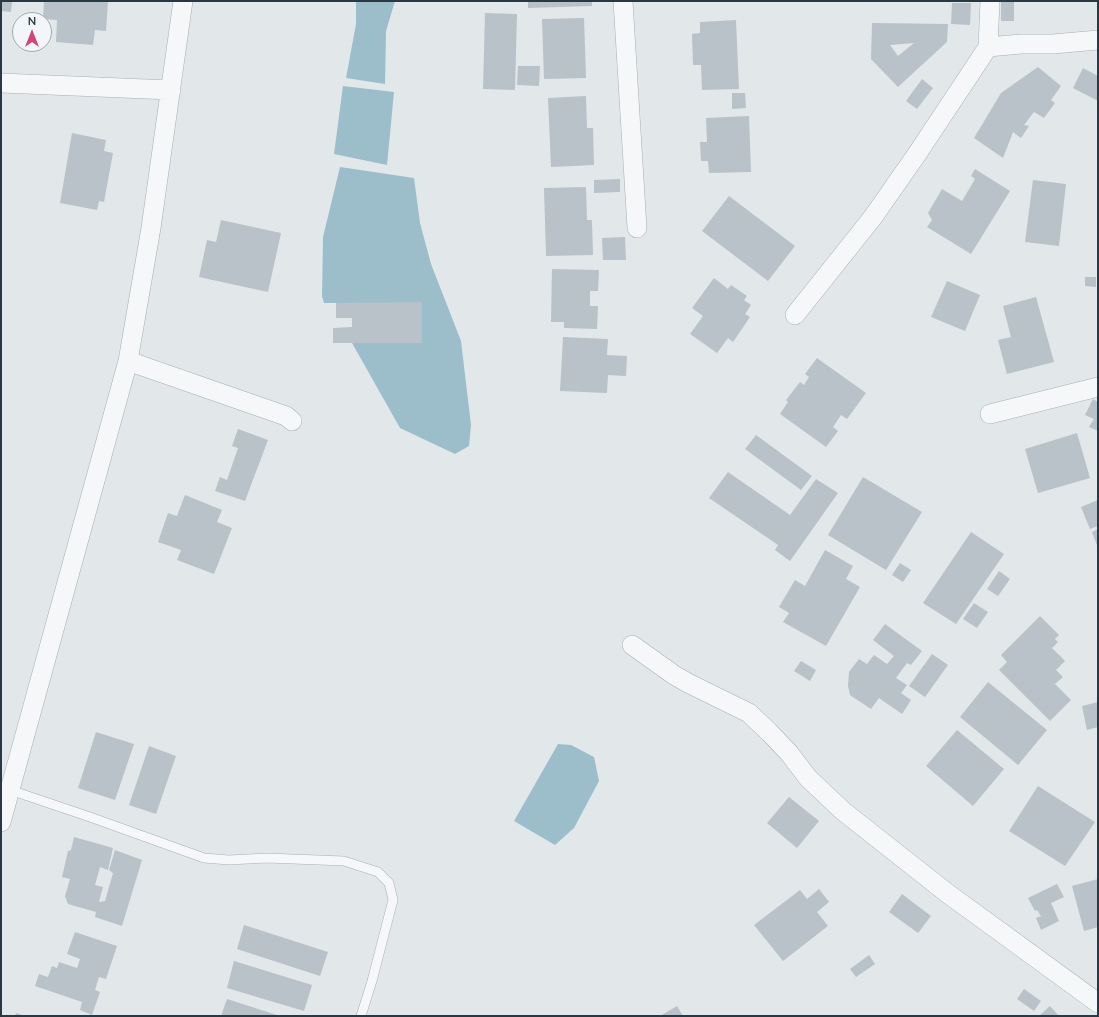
<!DOCTYPE html>
<style>
body{margin:0}
#map{position:relative;width:1099px;height:1017px;overflow:hidden;background:#e2e7ea;font-family:Lato,sans-serif}
canvas{display:block}
.frame{position:absolute;inset:0;border:2px solid #293943;pointer-events:none}
.north{position:absolute;left:12px;top:12px;width:40px;height:40px;box-sizing:border-box;background:#f2f6f8;border:1px solid #a2aab0;border-radius:50%;rotate:0deg;font-size:11px;font-weight:700;line-height:16px;text-align:center;color:#293943}
.north::after{content:'';display:block;margin:auto;width:14px;height:18px;background:#d1457c;clip-path:polygon(50% 0,100% 100%,50% 72%,0 100%)}
</style>
<div id="map">
<canvas width="1099" height="1017"></canvas>
<div class="frame"></div>
<div class="north">N</div>
</div>
<script>
const context = document.querySelector('canvas').getContext('2d');
context.lineJoin = 'round';
function paint(path, color) { context.fillStyle = color; context.fill(path, 'evenodd'); }
const toPath = rows => new Path2D(rows.map(r => 'M' + r).join(''));
function strokePath(path, color, width, dash) { context.strokeStyle = color; context.lineWidth = width; context.lineCap = dash ? 'butt' : 'round'; context.setLineDash(dash || []); context.stroke(path); }
const water = toPath([
 [356,1,395,1,386,31,385,84,346,78,356,24],
 [343,86,394,92,387,165,334,154],
 [340,167,414,178,420,223,431,264,461,341,471,425,469,446,455,454,400,428,352,343,422,343,336,303,324,303,322,296,323,237],
 [558,744,571,745,594,757,599,781,574,828,555,845,514,821]
]);
const building = toPath([
 [1,1,12,1,11,12,1,11],
 [44,1,108,1,106,31,95,30,93,45,56,42,57,20,43,19],
 [528,1,592,1,592,6,528,8],
 [1001,1,1014,1,1014,21,1001,21],
 [952,3,971,3,970,25,951,24],
 [485,13,517,14,515,90,483,89],
 [584,18,586,78,544,79,542,19],
 [736,20,739,89,702,90,701,65,693,65,692,34,700,33,700,22],
 [872,23,948,24,947,42,898,87,871,59],
 [914,43,898,56,890,45],
 [518,66,540,66,539,86,517,85],
 [1038,67,1061,86,1051,100,1055,103,1044,118,1034,112,1024,125,1029,126,1021,138,1013,132,1003,158,974,138,1001,93],
 [1083,68,1098,76,1098,101,1073,88],
 [922,79,933,88,917,109,906,101],
 [732,93,745,93,746,108,732,109],
 [586,96,587,128,593,128,594,165,551,167,548,98],
 [749,116,751,172,709,173,708,161,701,161,700,142,707,142,706,118],
 [72,133,106,140,104,151,113,153,104,202,99,201,97,210,60,203],
 [975,169,1010,191,971,254,927,227,932,220,928,213,942,189,962,201,975,179,971,176],
 [620,179,620,192,594,193,594,180],
 [1033,180,1066,184,1059,246,1025,242],
 [586,187,587,220,592,220,593,255,546,256,544,188],
 [729,196,795,246,768,281,702,231],
 [221,220,281,233,268,292,199,277,207,240,216,242],
 [625,237,626,260,603,260,602,238],
 [552,269,599,270,598,291,590,291,590,306,598,306,597,329,564,328,564,322,551,322],
 [1085,277,1096,277,1096,287,1085,286],
 [714,278,728,289,731,285,747,296,744,300,751,305,745,314,750,317,733,342,728,338,717,353,690,334,703,316,692,308],
 [947,281,980,295,965,331,931,317],
 [1036,297,1054,362,1007,374,998,340,1011,337,1003,306],
 [422,302,422,343,333,343,333,328,352,327,352,318,336,318,336,303],
 [563,337,608,339,607,355,627,356,626,376,608,375,607,393,560,391],
 [817,358,866,393,847,419,841,415,833,427,838,431,826,447,780,414,788,402,786,400,800,382,804,385,809,377,805,374],
 [1093,399,1098,402,1098,431,1089,427,1094,419,1085,415],
 [238,429,268,440,245,501,215,491,220,477,227,480,238,448,232,446],
 [1077,433,1090,478,1038,493,1025,449],
 [756,435,812,476,801,490,745,449],
 [728,472,790,515,816,479,838,493,790,561,775,550,778,545,709,498],
 [863,477,922,512,886,570,828,535],
 [185,495,222,510,217,522,232,528,214,574,177,560,181,550,158,542,168,513,177,516],
 [1098,500,1098,526,1090,529,1081,507],
 [1098,529,1098,548,1092,532],
 [971,532,1004,554,956,624,923,603],
 [825,550,853,566,846,579,860,587,826,646,783,622,789,613,779,607,795,580,805,586],
 [900,563,911,570,903,582,892,575],
 [999,571,1010,579,998,596,987,589],
 [974,603,988,612,977,628,963,619],
 [1040,616,1059,635,1055,639,1058,642,1052,648,1065,661,1056,670,1063,677,1055,684,1071,700,1050,721,999,670,1007,662,1001,655],
 [885,624,922,651,911,665,907,663,896,678,907,685,901,693,911,700,902,714,879,698,871,709,850,695,848,686,849,672,859,659,867,664,874,655,887,664,894,656,873,640],
 [932,654,948,665,925,697,909,686],
 [801,661,816,670,810,681,794,671],
 [988,682,1047,730,1018,765,960,717],
 [1098,702,1098,727,1087,730,1082,706],
 [957,730,1004,769,973,806,926,766],
 [96,732,134,744,115,800,78,788],
 [149,746,176,756,156,814,129,805],
 [1038,786,1095,822,1065,866,1009,831],
 [789,797,819,821,797,848,767,823],
 [74,837,113,848,108,870,100,867,95,885,103,887,99,902,105,901,113,873,109,870,115,850,142,860,122,926,95,917,96,912,68,904,65,896,70,879,62,877,68,851,71,850],
 [1098,879,1098,927,1084,931,1072,886],
 [1057,884,1064,897,1051,903,1059,921,1041,930,1036,918,1041,916,1037,910,1035,911,1028,898],
 [819,889,829,902,817,912,828,926,783,961,754,925,800,890,807,899],
 [902,894,931,916,918,933,889,912],
 [244,925,328,952,320,976,237,949],
 [75,932,117,946,106,979,99,977,95,990,100,992,92,1015,80,1010,82,1002,35,986,39,974,48,977,52,966,57,968,59,962,77,968,80,959,67,954],
 [869,955,875,964,856,977,850,969],
 [234,961,312,985,304,1011,227,988],
 [1024,989,1041,1001,1034,1011,1017,999],
 [227,999,280,1016,221,1016],
 [677,1006,683,1016,660,1016],
 [1050,1006,1059,1016,1039,1016],
 [16,1013,25,1016,15,1016]
]);
const service = toPath([
 [10,790,90,817,204,858,229,860,267,858,344,861,378,872,389,883,393,900,372,981,361,1016]
]);
const minor = toPath([
 [623,1,637,228],
 [988,47,990,1],
 [1,83,171,90],
 [795,315,873,217,917,154,988,47,1021,44,1053,44,1098,40],
 [128,361,286,416,292,421],
 [990,414,1098,387],
 [632,645,674,675,688,683,749,713,769,732,789,753,808,778,843,811,947,893,1098,1003],
 [1,822,128,361,151,228,183,1]
]);
paint(water, '#9cbecb');
paint(building, '#b9c2c8');
strokePath(service, '#a7afb5', 10);
strokePath(minor, '#a7afb5', 20);
strokePath(service, '#f5f7f9', 9);
strokePath(minor, '#f5f7f9', 19);
</script>
